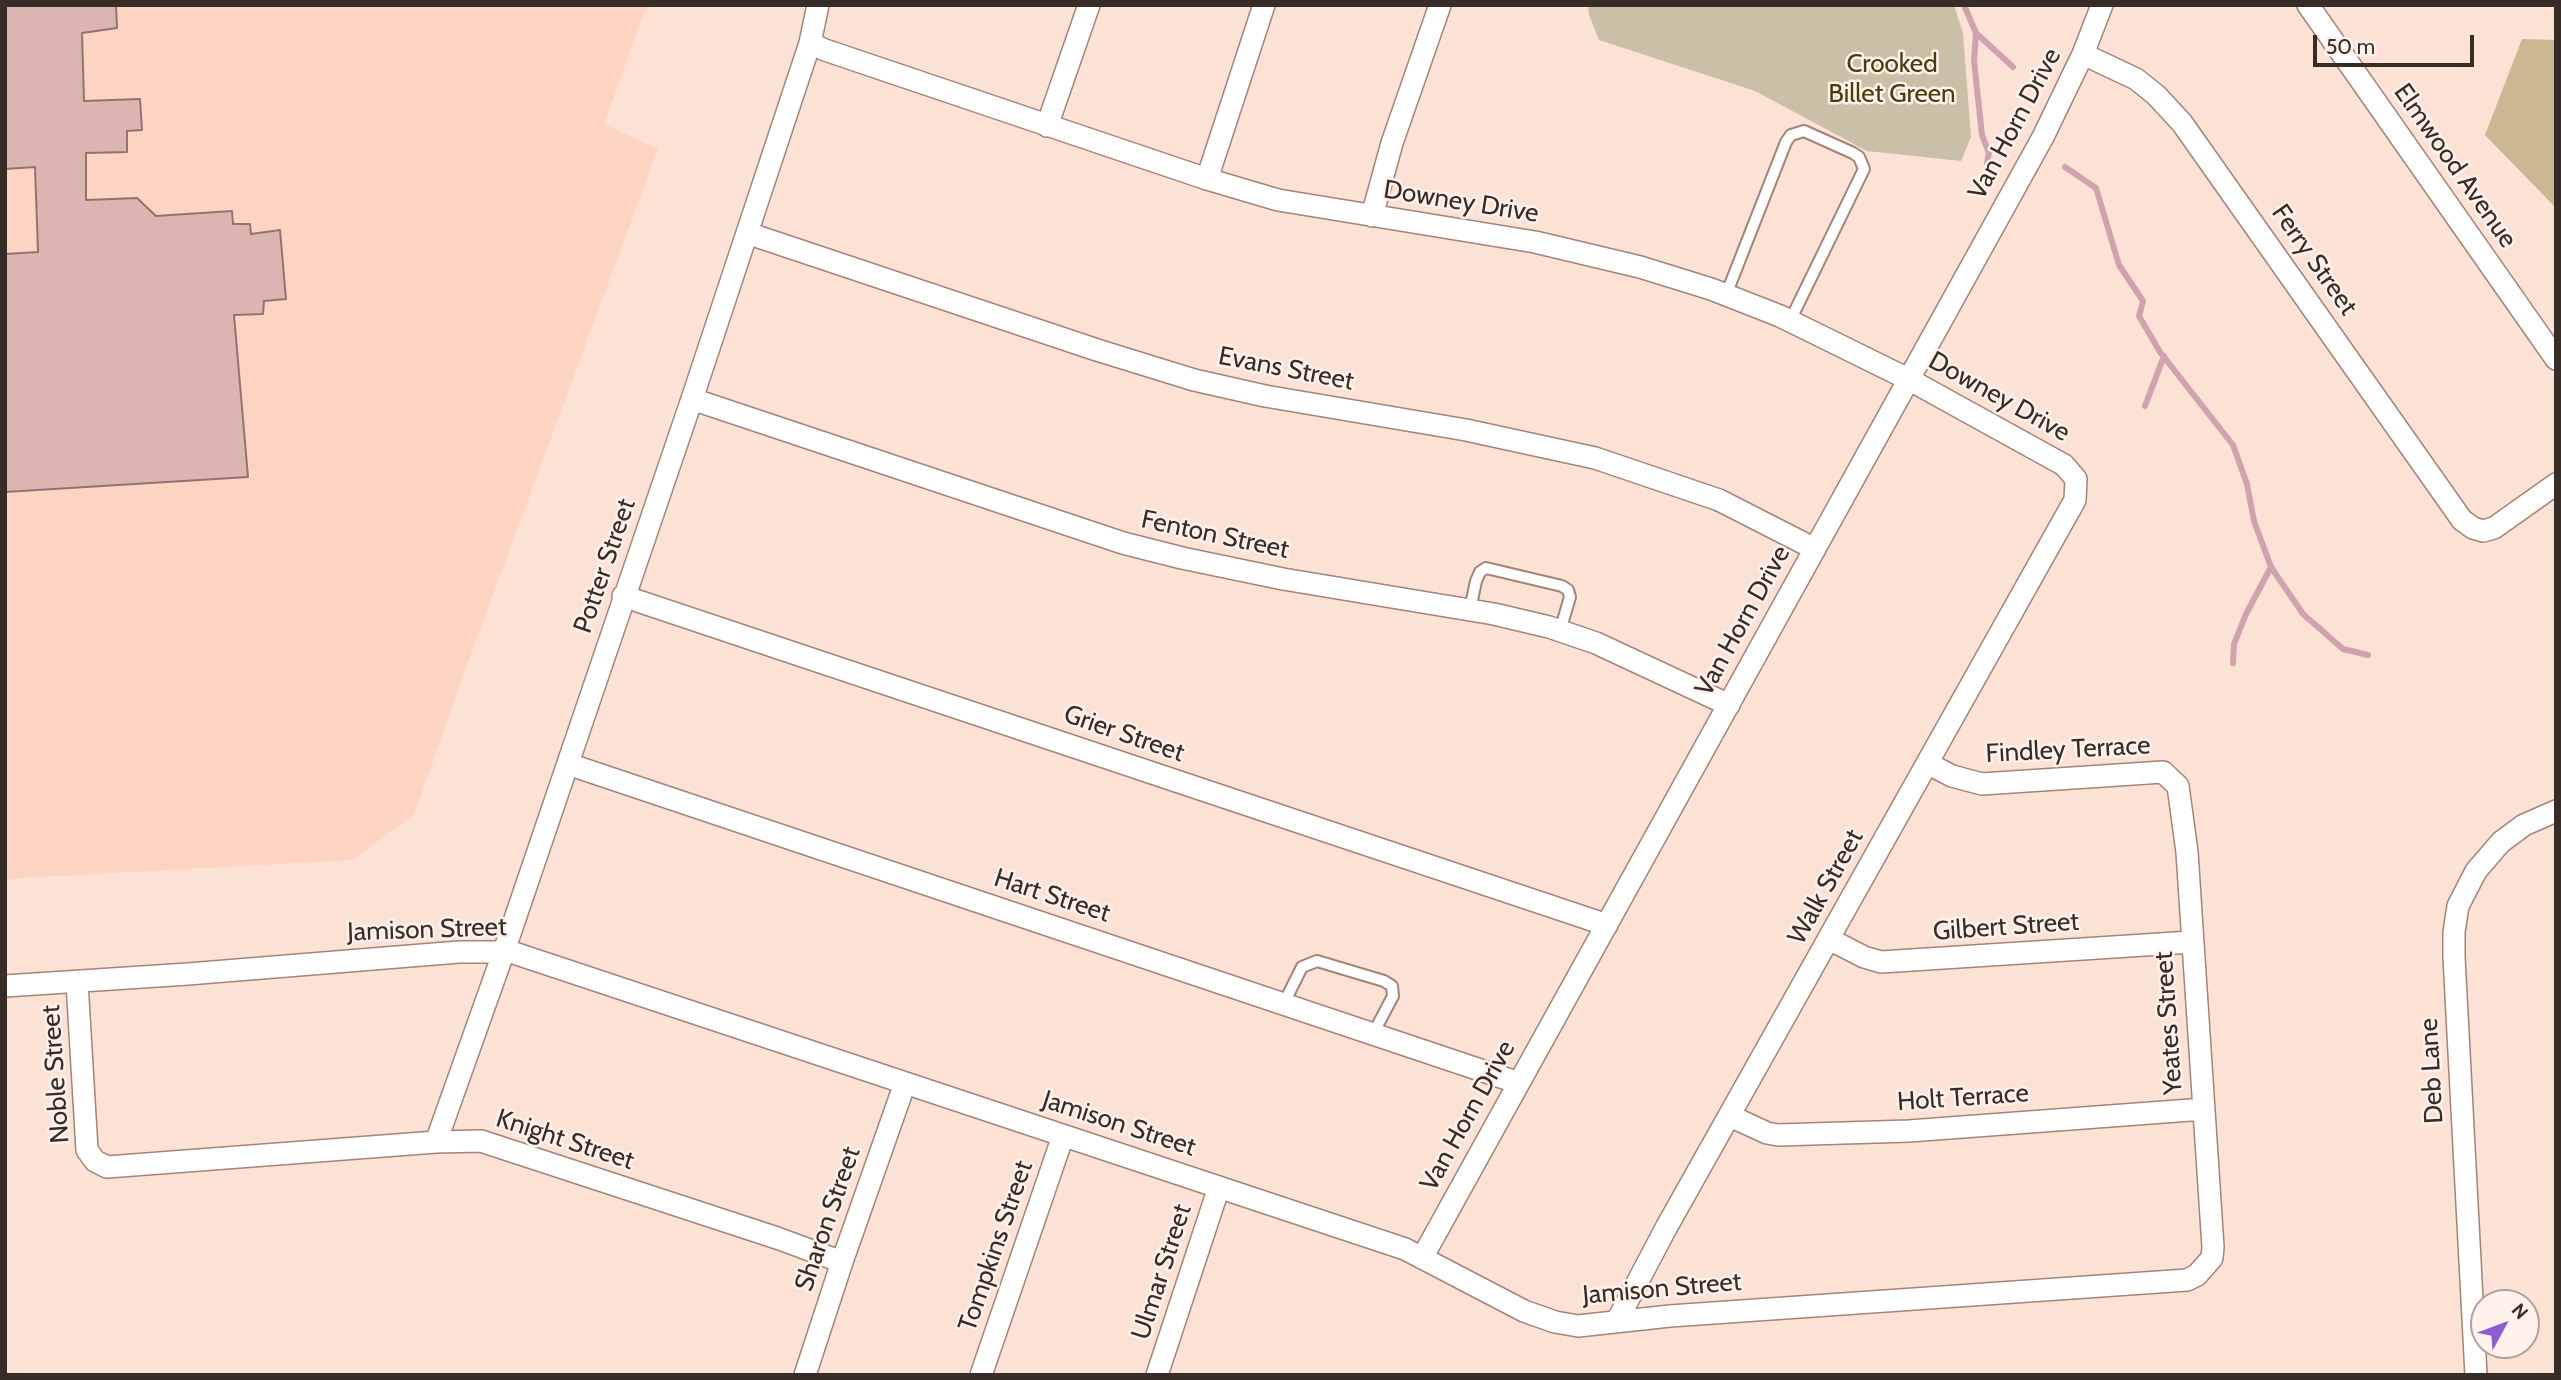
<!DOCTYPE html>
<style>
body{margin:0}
#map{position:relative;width:2561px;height:1380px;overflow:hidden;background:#fce1d5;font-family:Cabin,sans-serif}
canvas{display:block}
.frame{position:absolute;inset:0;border:7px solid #382c26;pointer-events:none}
.north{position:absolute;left:2470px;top:1289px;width:70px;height:70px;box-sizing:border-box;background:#fff1eb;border:2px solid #afa29c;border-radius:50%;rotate:49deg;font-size:19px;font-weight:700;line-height:28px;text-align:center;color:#382c26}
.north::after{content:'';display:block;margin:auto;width:24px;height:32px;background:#8c5cd5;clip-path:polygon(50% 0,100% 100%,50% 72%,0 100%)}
.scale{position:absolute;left:2313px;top:35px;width:161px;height:32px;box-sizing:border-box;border:4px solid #382c26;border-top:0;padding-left:9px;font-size:21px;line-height:24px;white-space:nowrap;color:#382c26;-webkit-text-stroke:5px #fff1eb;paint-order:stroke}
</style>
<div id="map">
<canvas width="2561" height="1380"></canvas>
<div class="frame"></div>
<div class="north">N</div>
<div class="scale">50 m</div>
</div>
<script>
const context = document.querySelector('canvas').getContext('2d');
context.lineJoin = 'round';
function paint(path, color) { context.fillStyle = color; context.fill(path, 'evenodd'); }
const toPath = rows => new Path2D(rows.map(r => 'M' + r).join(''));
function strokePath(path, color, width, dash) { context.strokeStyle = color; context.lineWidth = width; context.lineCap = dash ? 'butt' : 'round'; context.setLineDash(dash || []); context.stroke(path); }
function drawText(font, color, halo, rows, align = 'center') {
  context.font = font + ' Cabin,sans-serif'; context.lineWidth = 5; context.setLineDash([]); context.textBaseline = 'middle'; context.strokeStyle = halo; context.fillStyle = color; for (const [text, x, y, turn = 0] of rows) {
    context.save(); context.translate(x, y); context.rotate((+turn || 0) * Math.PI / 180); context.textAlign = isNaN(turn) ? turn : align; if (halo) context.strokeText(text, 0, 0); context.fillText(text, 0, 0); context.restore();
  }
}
const built = toPath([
 [5,5,650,5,643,15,604,124,658,149,467,665,414,815,352,860,5,879]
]);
const green = toPath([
 [1588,5,1954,5,1963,33,1971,137,1961,161,1867,151,1755,91,1599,40,1589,15]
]);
const forest = toPath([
 [2522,39,2556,40,2556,208,2485,135]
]);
const stream = toPath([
 [1964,5,1976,33,2013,67],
 [1976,33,1974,61,1982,135,1989,153,1987,163],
 [2065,167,2096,188,2119,265,2143,301,2139,316,2160,352,2233,445,2247,484,2254,521,2271,567,2303,614,2343,649,2368,655],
 [2145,406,2164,356],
 [2233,663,2234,644,2246,614,2271,567]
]);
const building = toPath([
 [5,5,116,5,117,28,82,33,84,101,140,99,142,130,127,131,127,152,86,153,86,200,137,198,156,216,232,211,233,224,250,224,251,234,280,230,286,299,264,301,263,314,234,315,248,477,5,492,5,254,38,252,35,167,5,169,5,5]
]);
const lane = toPath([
 [1726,295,1786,142,1791,135,1804,131,1853,153,1859,157,1864,169,1790,321],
 [1470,610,1476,581,1480,572,1486,568,1562,586,1568,590,1570,597,1560,631],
 [1284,1003,1302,967,1317,961,1384,981,1392,986,1393,996,1373,1034]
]);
const street = toPath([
 [2308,5,2556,359],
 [810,43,825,50,1207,179,1278,200,1535,242,1640,267,1711,289,1780,316,1910,380,2064,465,2076,479,2075,500,1666,1228,1617,1321],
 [2083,54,2136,79,2156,95,2182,123,2462,520,2473,528,2483,531,2494,528,2556,484],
 [1047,126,1089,5],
 [1207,179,1264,5],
 [1372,216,1392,143,1440,5],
 [747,233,1097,350,1194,380,1265,396,1466,430,1595,458,1719,500,1815,549],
 [692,399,1123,543,1182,558,1283,579,1494,614,1549,627,1596,643,1729,705],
 [623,596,1607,925],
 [568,764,1519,1083],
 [1829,939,1864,957,1881,962,2191,942],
 [77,982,87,1150,95,1161,107,1167,436,1142,481,1141,777,1238,842,1262],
 [5,986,188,974,459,952,511,952,1405,1249,1524,1311,1555,1322,1578,1326,1670,1316,2187,1280,2197,1275,2212,1258,2213,1247,2187,852,2178,786,2163,772,1982,784,1952,776,1927,763],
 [1730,1116,1767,1133,1778,1135,1909,1131,2204,1109],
 [436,1142,504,951,692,399,810,43,818,5],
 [1422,1258,2043,137,2083,54,2102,5],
 [805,1375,842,1262,905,1083],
 [981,1375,1063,1136],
 [1157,1375,1219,1187],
 [2476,1375,2454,957,2454,932,2458,906,2476,871,2501,842,2524,825,2556,811]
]);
const parkNames = [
 ["Crooked",1892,64],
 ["Billet Green",1892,94]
];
const streetNames = [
 ["Van Horn Drive",2015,124,-62],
 ["Elmwood Avenue",2455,166,55],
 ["Downey Drive",1461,202,9],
 ["Ferry Street",2314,260,55],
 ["Evans Street",1286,369,11],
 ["Downey Drive",1999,397,29],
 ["Fenton Street",1215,535,12],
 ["Potter Street",605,566,-71],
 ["Van Horn Drive",1743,621,-61],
 ["Grier Street",1124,734,19],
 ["Findley Terrace",2068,750,-3],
 ["Walk Street",1826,887,-61],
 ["Hart Street",1052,896,18],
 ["Gilbert Street",2006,927,-4],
 ["Jamison Street",427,930,-2],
 ["Yeates Street",2169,1023,-94],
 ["Deb Lane",2432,1071,-93],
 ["Noble Street",56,1074,-94],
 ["Holt Terrace",1963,1098,-4],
 ["Van Horn Drive",1468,1116,-61],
 ["Jamison Street",1119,1124,18],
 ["Knight Street",565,1140,18],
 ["Sharon Street",828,1219,-71],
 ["Tompkins Street",996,1246,-71],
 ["Ulmar Street",1162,1272,-72],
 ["Jamison Street",1662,1289,-5]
];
paint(built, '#fdd4c2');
paint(green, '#cac0a8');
paint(forest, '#c9b891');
strokePath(stream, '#d0a2ad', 6);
paint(building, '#dab5b2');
strokePath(building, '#94726f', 2);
strokePath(lane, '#a38477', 14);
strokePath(street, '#a38477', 24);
strokePath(lane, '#fff', 10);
strokePath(street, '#fff', 21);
drawText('26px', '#4c3a07', '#fff1eb', parkNames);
drawText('26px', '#382c26', '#fff1eb', streetNames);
</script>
